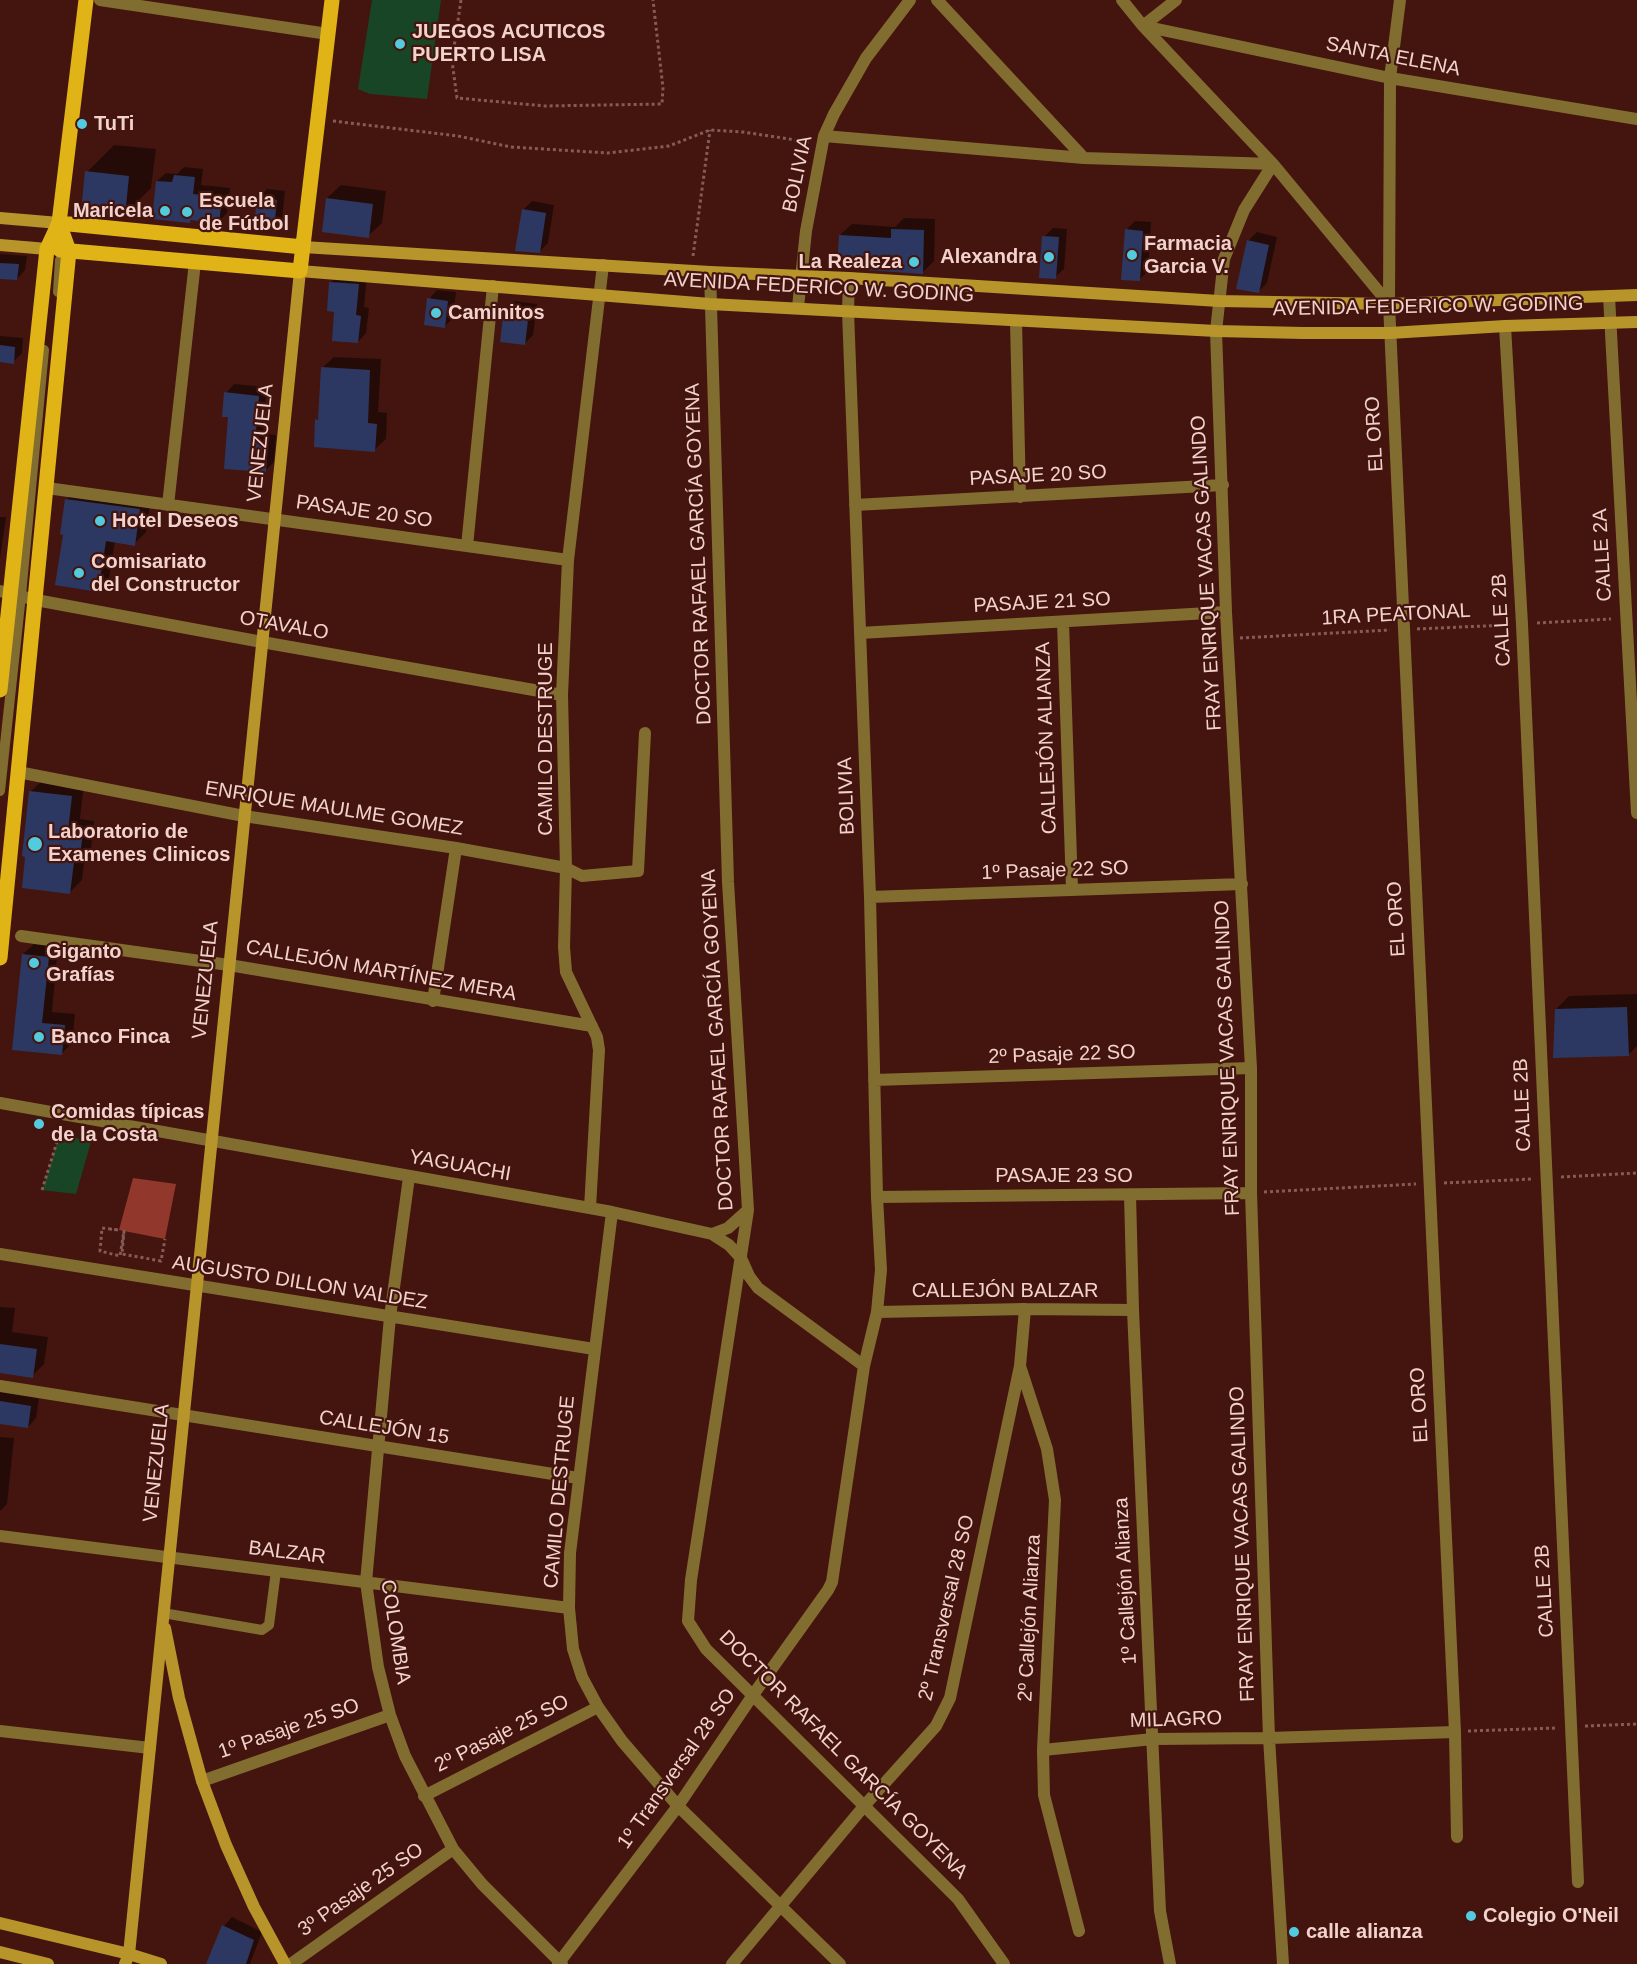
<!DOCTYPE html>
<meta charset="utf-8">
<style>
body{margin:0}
canvas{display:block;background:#44140e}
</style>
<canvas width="1637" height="1964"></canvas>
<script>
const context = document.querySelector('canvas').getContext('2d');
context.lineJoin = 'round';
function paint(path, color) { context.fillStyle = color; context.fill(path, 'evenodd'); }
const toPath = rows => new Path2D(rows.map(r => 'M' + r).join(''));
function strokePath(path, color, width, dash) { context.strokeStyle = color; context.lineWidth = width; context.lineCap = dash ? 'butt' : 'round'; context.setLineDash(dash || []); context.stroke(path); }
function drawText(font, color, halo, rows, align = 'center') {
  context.font = font + ' Helvetica,sans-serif'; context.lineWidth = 4.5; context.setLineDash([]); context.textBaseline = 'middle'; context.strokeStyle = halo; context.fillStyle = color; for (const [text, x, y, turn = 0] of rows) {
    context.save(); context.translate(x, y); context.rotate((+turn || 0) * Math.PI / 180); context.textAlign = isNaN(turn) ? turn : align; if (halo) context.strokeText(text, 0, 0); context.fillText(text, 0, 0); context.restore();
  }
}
const forest = toPath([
 [133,1178,176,1184,165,1239,119,1230]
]);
const water = toPath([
 [372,0,441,0,427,99,370,94,358,89],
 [60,1133,91,1142,76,1194,42,1190]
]);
const shadow = toPath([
 [114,145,156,149,151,188,124,215,87,172],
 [184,167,203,169,201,185,230,188,227,213,218,222,193,219,190,222,157,181,166,173,177,174],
 [341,185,386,191,382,223,368,236,327,198],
 [267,189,285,191,282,219,273,228,258,198],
 [532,201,554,205,548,243,539,252,523,210],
 [904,218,935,219,934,261,922,273,840,235,852,224,895,227],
 [1135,221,1151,222,1148,271,1139,280,1126,230],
 [1053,228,1067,229,1064,269,1055,277,1044,237],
 [1257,232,1277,237,1267,283,1258,292,1248,241],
 [0,254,27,256,25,270,17,279,0,277],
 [340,274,367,276,364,307,369,308,366,333,358,342,336,310,331,282],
 [437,290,456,292,453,318,444,327,429,299],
 [514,301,537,304,533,335,524,344,506,310],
 [0,336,23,338,22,353,13,362,0,361],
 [334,357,381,359,378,412,387,413,386,439,374,450,317,420,320,417,322,368],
 [234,384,267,387,263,434,276,435,274,462,265,471,230,416,226,393],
 [78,488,151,498,146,532,134,544,115,541,109,578,97,590,64,534,66,500],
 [0,517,6,517,0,558],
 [43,780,84,784,80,819,94,821,91,849,85,855,82,880,70,892,30,792],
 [34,944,58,946,52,1012,75,1014,72,1043,62,1053,14,1049,23,954],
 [1637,994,1637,1046,1628,1055,1556,1009,1569,996],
 [0,1307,15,1308,12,1332,48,1337,44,1364,32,1376,0,1372],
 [0,1392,39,1398,36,1418,28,1427,0,1422],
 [0,1437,14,1438,7,1504,0,1511],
 [232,1917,262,1932,250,1964,212,1964,224,1926]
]);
const building = toPath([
 [85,171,129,176,125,217,81,212],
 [174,175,195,177,193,194,222,197,219,224,191,220,190,223,152,219,156,181,172,182],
 [257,197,277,200,274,229,254,227],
 [326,198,373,204,369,238,322,232],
 [522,209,546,213,540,253,515,251],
 [891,229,924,230,923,274,837,268,839,235,891,238],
 [1125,229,1143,231,1140,281,1121,280],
 [1042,236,1059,237,1056,279,1039,278],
 [1247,240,1269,245,1259,293,1236,289],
 [0,263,19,264,17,280,0,279],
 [329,282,359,284,356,315,361,316,358,343,332,341,334,312,327,311],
 [427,298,448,301,445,328,424,325],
 [504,309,529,312,525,345,500,342],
 [0,345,15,347,14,364,0,362],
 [321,367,370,370,368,423,377,424,375,452,314,447,315,419,318,420],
 [224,392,259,396,255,442,268,443,266,472,224,469,228,417,222,417],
 [65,499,140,509,135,546,106,541,98,592,55,585,63,535,60,534],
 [29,791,72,796,68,831,83,833,79,863,74,862,70,894,22,888,25,857,22,856],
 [22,954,49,957,42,1023,65,1025,62,1055,12,1050],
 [1627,1007,1629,1056,1553,1058,1555,1009],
 [0,1344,37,1349,33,1378,0,1373],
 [0,1401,31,1406,28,1428,0,1424],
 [222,1925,254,1940,246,1964,206,1964]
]);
const path = toPath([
 [461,0,452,61,457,98,545,106,662,104,663,88,653,0],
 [333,121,458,136,511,147,608,153,669,146,710,130,743,132,809,142],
 [693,256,710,130],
 [1537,623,1611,619],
 [1417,629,1506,625],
 [1240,638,1390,630],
 [1561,1177,1637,1173],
 [1444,1183,1533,1179],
 [42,1190,61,1129],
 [1264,1192,1416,1184],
 [109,1229,119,1230,102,1228,100,1251,120,1256,124,1231,122,1254,161,1261,165,1239],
 [1585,1726,1637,1724],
 [1468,1731,1557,1728]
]);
const lane = toPath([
 [58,292,60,260,69,251],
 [0,791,21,595,44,350],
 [163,1613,262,1630,269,1625,276,1571]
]);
const street = toPath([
 [100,0,328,34],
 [937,0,1084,158],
 [1122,0,1143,26,1273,164,1389,304],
 [1400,0,1390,78,1389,304,1455,1732,1457,1837],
 [1143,26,1390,78,1637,119],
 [1143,26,1176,0],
 [824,136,1084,158,1273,164],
 [1273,164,1244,210,1224,259,1216,331,1226,612,1251,1068,1251,1193,1269,1738,1283,1964],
 [710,272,728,882,748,1210,691,1580,688,1621,706,1649,958,1899,1004,1964],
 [1609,296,1637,813],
 [798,307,806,231,824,136,834,114,866,58,910,0],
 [1016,321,1020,497],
 [1505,326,1522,624,1578,1882],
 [47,488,568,560],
 [168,505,195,262],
 [855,505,1223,485],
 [467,546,493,286],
 [0,591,36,600,262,642,562,695],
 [1063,622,1072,889],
 [860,633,1226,612],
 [18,772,244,816,456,848,566,868,582,876,638,871,645,733],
 [870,897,1242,884],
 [21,936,229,965,592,1026],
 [433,1001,456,848],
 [874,1080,1251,1068],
 [0,1103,612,1212,712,1234,729,1245,741,1258,749,1276,758,1288,864,1366],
 [409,1177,390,1317,366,1582,378,1667,390,1715,405,1756,453,1849,482,1884,562,1964],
 [1130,1195,1133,1310,1160,1911,1170,1964],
 [877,1197,1251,1193],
 [590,1208,599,1050,597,1037,566,972,564,947,566,868,562,695,568,560,603,265],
 [612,1212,570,1553,569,1608,573,1649,582,1677,598,1707,622,1741,678,1806,840,1964],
 [712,1234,728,1228,748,1210],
 [0,1254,594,1349],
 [1025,1309,1020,1366,1047,1449,1055,1500,1043,1750,1044,1795,1079,1931],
 [877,1312,1025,1309,1133,1310],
 [0,1386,578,1478],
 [0,1536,569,1608],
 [0,1731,150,1748],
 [1043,1750,1153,1739,1269,1738,1455,1732],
 [202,1781,390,1715],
 [424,1796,598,1707],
 [291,1964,453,1849],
 [558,1964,678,1806,753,1695,828,1590,832,1582,864,1366,877,1312,881,1270,877,1197,870,897,848,311,849,278],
 [732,1964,865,1805,936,1726,950,1698,1020,1366]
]);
const secondary = toPath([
 [0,218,59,223],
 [0,245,47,249],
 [303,247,710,272,849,278,1219,301,1389,304,1637,295],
 [165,1628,179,1698,202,1781,226,1845,254,1907,285,1964],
 [0,1923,129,1954,161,1964],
 [0,1952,48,1964],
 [125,1964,129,1954,300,271,710,304,1216,331,1303,333,1390,333,1505,326,1637,322]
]);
const primary = toPath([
 [59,223,303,247],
 [60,250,300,271,332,0],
 [0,690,47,249,59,223,86,0],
 [0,958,69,251,59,223]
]);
const markers = [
 [400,44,6,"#54cade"],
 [82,124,6,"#54cade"],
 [165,211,6,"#54cade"],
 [187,212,6,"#54cade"],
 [1132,255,6,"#54cade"],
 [1049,257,6,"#54cade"],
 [914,262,6,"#54cade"],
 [436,313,6,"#54cade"],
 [100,521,6,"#54cade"],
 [79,573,6,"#54cade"],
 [35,844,8,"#54cade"],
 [34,963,6,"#54cade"],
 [39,1037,6,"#54cade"],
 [39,1124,6,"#54cade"],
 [1471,1916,6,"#54cade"],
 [1294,1932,6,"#54cade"]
];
const poiNames = [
 ["JUEGOS ACUTICOS",412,32],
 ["PUERTO LISA",412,55],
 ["TuTi",94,124],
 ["Escuela",199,201],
 ["de Fútbol",199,224],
 ["Maricela",153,211,"right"],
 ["Farmacia",1144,244],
 ["Garcia V.",1144,267],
 ["Alexandra",1037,257,"right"],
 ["La Realeza",902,262,"right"],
 ["Caminitos",448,313],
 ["Hotel Deseos",112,521],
 ["Comisariato",91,562],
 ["del Constructor",91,585],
 ["Laboratorio de",48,832],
 ["Examenes Clinicos",48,855],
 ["Giganto",46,952],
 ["Grafías",46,975],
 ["Banco Finca",51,1037],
 ["Comidas típicas",51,1112],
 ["de la Costa",51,1135],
 ["Colegio O'Neil",1483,1916],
 ["calle alianza",1306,1932]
];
const streetNames = [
 ["SANTA ELENA",1393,57,11],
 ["BOLIVIA",798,174,-78],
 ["AVENIDA FEDERICO W. GODING",819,288,3],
 ["AVENIDA FEDERICO W. GODING",1428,307,-1],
 ["EL ORO",1375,434,-93],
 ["VENEZUELA",261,443,-84],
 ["PASAJE 20 SO",1038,476,-3],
 ["PASAJE 20 SO",364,512,8],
 ["DOCTOR RAFAEL GARCÍA GOYENA",699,554,-92],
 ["CALLE 2A",1603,555,-93],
 ["FRAY ENRIQUE VACAS GALINDO",1207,573,-93],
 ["PASAJE 21 SO",1042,603,-3],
 ["1RA PEATONAL",1396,615,-3],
 ["CALLE 2B",1502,620,-93],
 ["OTAVALO",284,626,10],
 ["CALLEJÓN ALIANZA",1047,738,-92],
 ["CAMILO DESTRUGE",546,739,-90],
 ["BOLIVIA",847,796,-92],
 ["ENRIQUE MAULME GOMEZ",334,809,9],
 ["1º Pasaje 22 SO",1055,871,-2],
 ["EL ORO",1397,919,-93],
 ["CALLEJÓN MARTÍNEZ MERA",381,971,10],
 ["VENEZUELA",206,980,-84],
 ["DOCTOR RAFAEL GARCÍA GOYENA",718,1040,-93],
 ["2º Pasaje 22 SO",1062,1055,-2],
 ["FRAY ENRIQUE VACAS GALINDO",1228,1058,-92],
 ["CALLE 2B",1523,1105,-92],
 ["YAGUACHI",460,1166,10],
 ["PASAJE 23 SO",1064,1176],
 ["AUGUSTO DILLON VALDEZ",300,1283,9],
 ["CALLEJÓN BALZAR",1005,1291],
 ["EL ORO",1420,1405,-93],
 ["CALLEJÓN 15",384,1428,9],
 ["VENEZUELA",157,1463,-84],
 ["CAMILO DESTRUGE",560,1492,-85],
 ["FRAY ENRIQUE VACAS GALINDO",1243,1544,-92],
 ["BALZAR",287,1553,7],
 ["1º Callejón Alianza",1126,1581,-93],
 ["CALLE 2B",1545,1591,-93],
 ["2º Transversal 28 SO",947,1608,-77],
 ["2º Callejón Alianza",1030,1618,-87],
 ["COLOMBIA",395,1632,81],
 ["MILAGRO",1176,1720,-2],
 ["1º Pasaje 25 SO",289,1729,-19],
 ["2º Pasaje 25 SO",502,1734,-27],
 ["DOCTOR RAFAEL GARCÍA GOYENA",843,1755,45],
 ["1º Transversal 28 SO",677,1769,-55],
 ["3º Pasaje 25 SO",361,1890,-35]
];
paint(forest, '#91372b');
paint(water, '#184525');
paint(shadow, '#0007');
paint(building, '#2c3861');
strokePath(path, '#855b55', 3, [3, 3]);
strokePath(lane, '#826d31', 10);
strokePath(street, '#826d31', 12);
strokePath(secondary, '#b7952a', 12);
strokePath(primary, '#e0b416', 15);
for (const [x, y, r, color] of markers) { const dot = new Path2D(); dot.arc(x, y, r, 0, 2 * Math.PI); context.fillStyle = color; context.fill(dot); strokePath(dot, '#44140e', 2); }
drawText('bold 20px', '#f2d2cc', '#44140e', poiNames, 'left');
drawText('20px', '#f2d2cc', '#44140e', streetNames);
</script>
